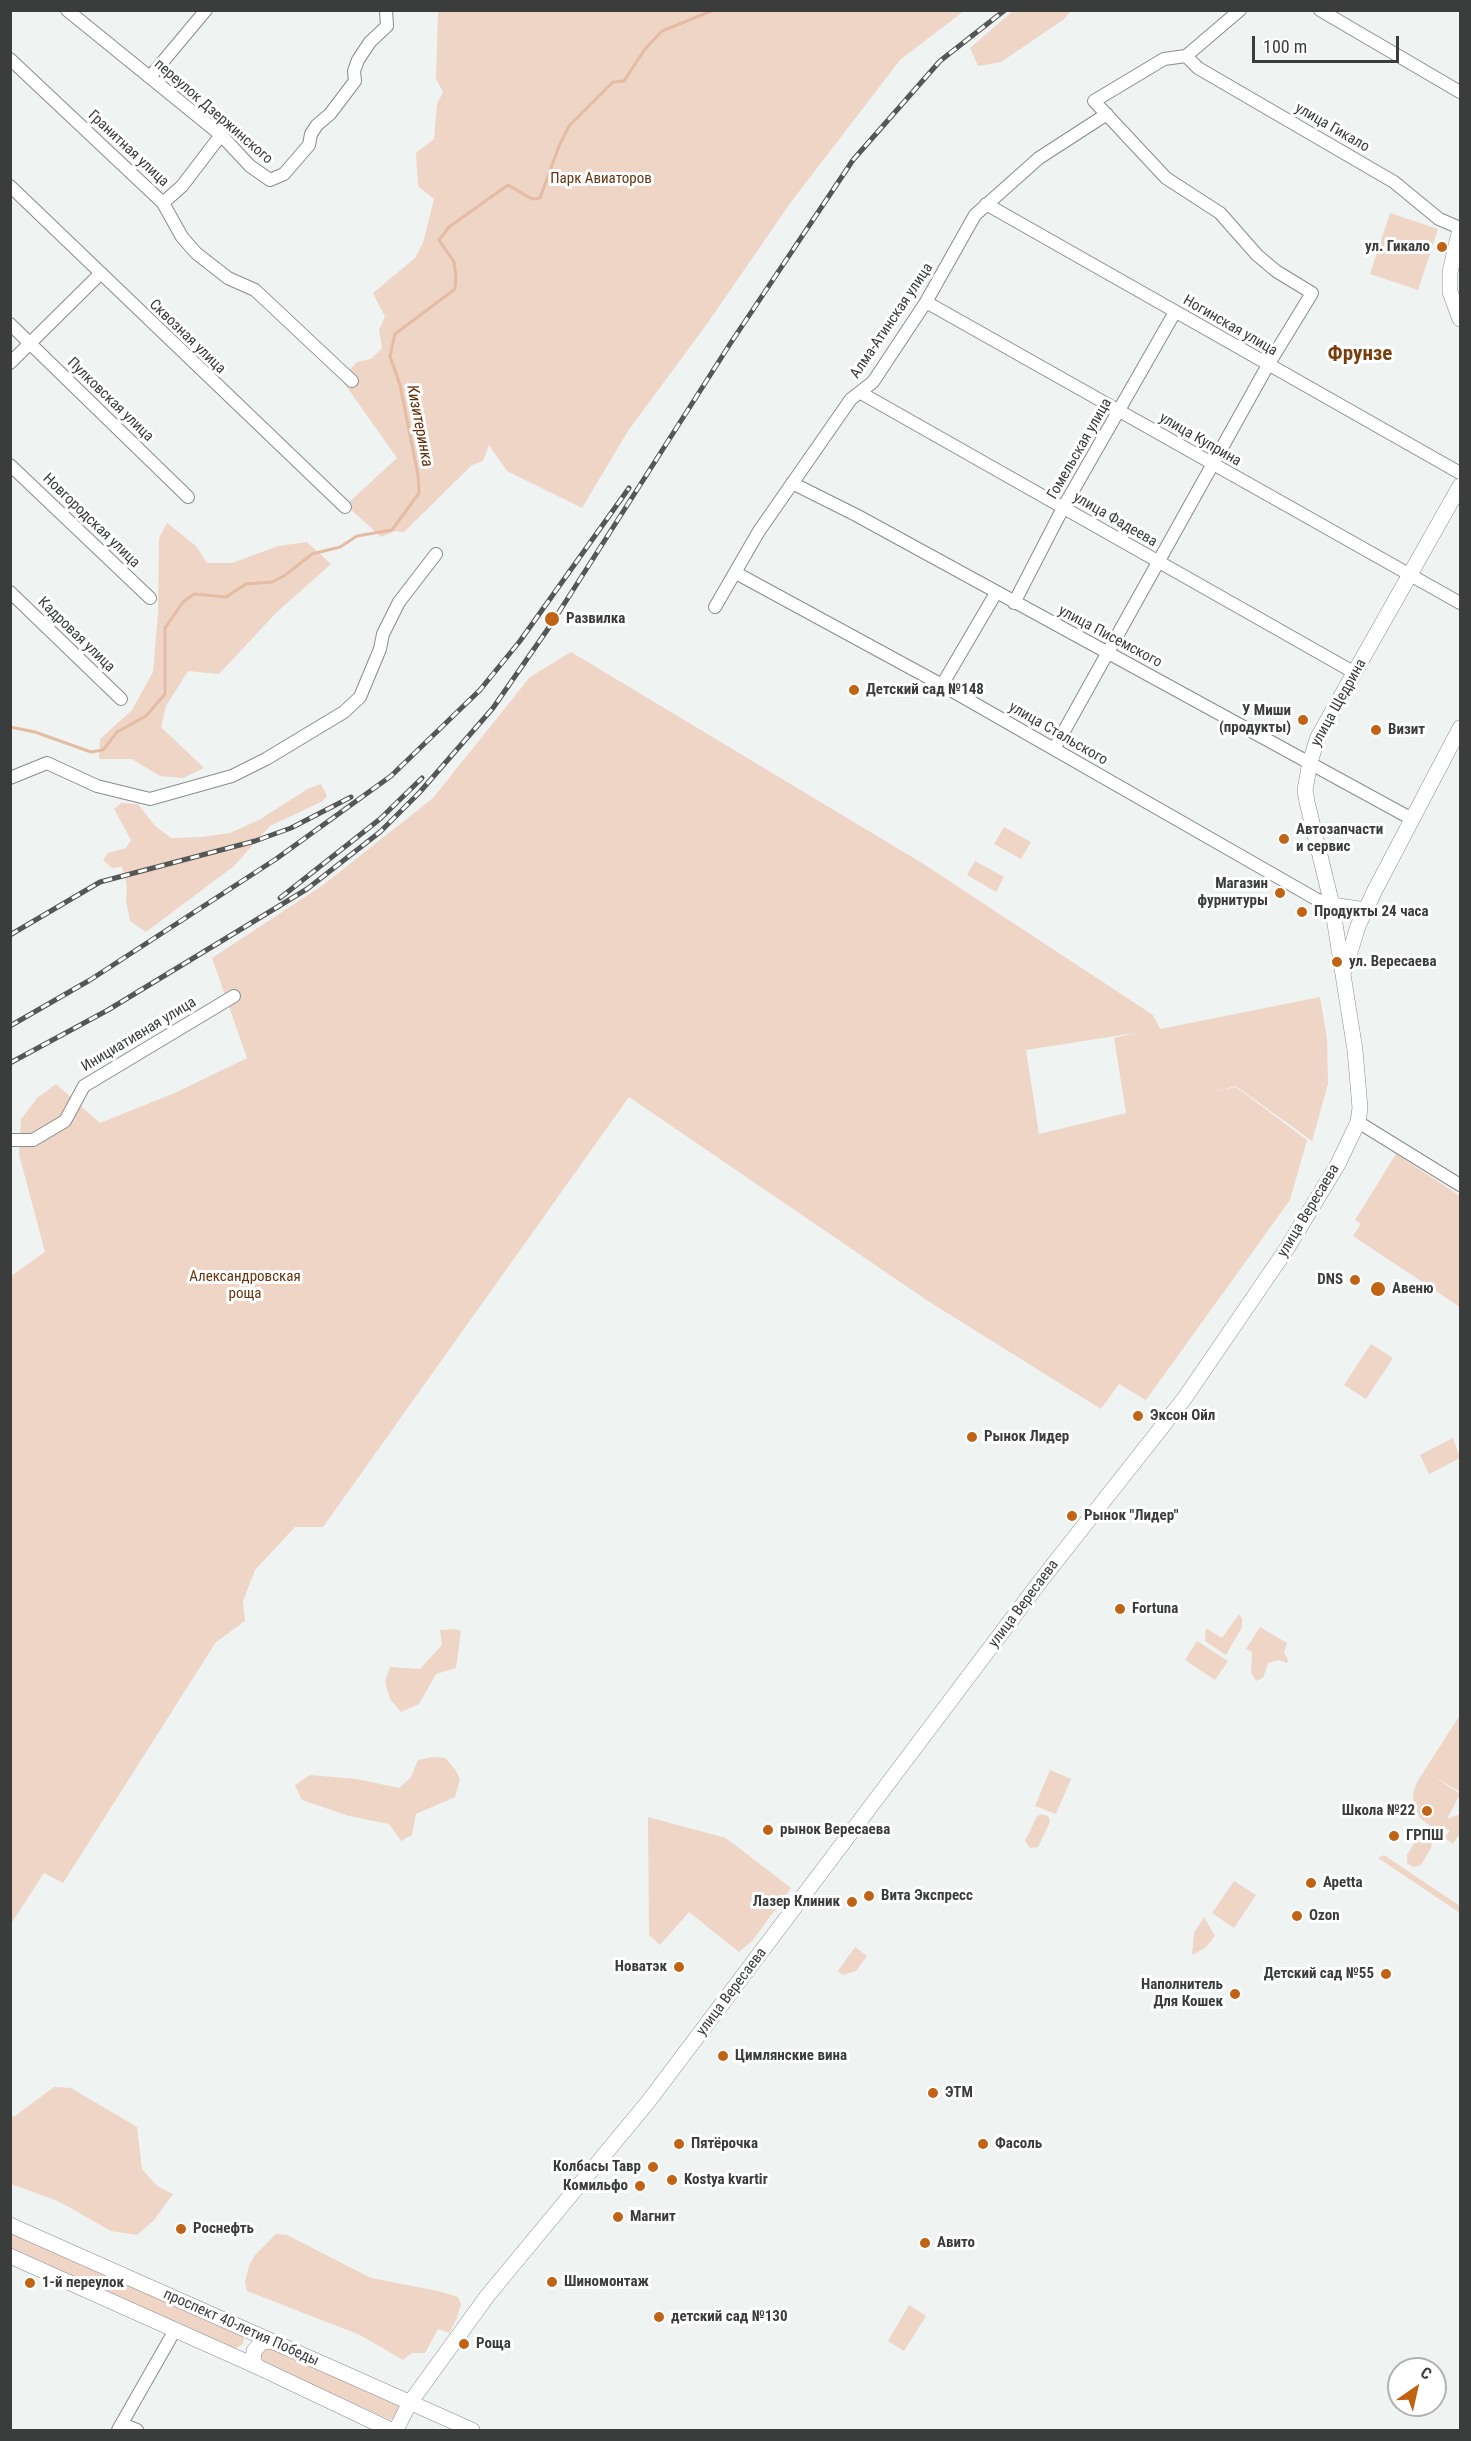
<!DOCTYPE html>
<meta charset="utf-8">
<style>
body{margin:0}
#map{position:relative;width:1471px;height:2441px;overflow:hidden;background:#eff4f2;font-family:"Roboto Condensed",sans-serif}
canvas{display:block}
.frame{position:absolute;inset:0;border:12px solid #3b3d3d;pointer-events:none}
.north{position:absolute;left:1387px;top:2357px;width:60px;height:60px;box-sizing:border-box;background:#fff;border:2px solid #b1b1b1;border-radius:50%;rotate:34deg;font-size:16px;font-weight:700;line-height:24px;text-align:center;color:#3b3d3d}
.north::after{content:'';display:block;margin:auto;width:21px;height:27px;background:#c06314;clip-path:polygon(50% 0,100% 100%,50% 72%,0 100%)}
.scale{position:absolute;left:1252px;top:36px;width:147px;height:27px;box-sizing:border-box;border:3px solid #3b3d3d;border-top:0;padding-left:8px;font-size:18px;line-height:21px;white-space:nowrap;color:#3b3d3d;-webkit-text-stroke:4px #fff;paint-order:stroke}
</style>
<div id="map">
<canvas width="1471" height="2441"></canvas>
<div class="frame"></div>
<div class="north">С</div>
<div class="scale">100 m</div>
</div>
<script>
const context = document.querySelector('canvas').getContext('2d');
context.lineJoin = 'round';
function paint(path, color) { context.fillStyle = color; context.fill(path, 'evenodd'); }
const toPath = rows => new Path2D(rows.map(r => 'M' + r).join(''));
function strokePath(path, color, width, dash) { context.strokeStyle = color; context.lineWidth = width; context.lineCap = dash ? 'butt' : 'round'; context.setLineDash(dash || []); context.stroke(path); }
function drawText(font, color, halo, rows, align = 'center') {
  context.font = font + ' "Roboto Condensed",sans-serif'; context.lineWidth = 6; context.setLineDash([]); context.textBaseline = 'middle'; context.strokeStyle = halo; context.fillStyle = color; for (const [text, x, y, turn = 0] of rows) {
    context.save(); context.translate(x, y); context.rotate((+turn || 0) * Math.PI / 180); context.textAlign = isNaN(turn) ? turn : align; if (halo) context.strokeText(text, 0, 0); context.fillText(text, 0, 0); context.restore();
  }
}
const green = toPath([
 [441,11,964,11,900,60,791,202,709,321,628,431,582,508,507,471,489,445,483,461,472,465,404,532,395,531,381,537,346,505,397,458,341,379,357,362,371,359,382,348,379,330,385,317,373,293,415,258,423,243,434,199,418,186,416,153,434,139,437,104,443,92,436,79,438,13],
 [1013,11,1071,11,1063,20,1001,62,978,66,970,48],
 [1390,213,1438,229,1418,290,1370,274],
 [167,523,196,546,207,563,232,563,278,546,307,542,331,564,276,613,219,674,188,671,166,706,161,727,204,768,183,778,160,776,132,759,99,759,100,739,132,710,153,672,158,614,159,538],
 [571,652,922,863,1153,1015,1160,1029,1320,997,1327,1039,1328,1084,1312,1141,1236,1086,1214,1092,1236,1087,1307,1140,1290,1200,1146,1400,1119,1384,1101,1409,928,1301,629,1097,323,1527,295,1527,255,1570,243,1601,245,1621,216,1642,63,1883,44,1873,11,1924,11,1276,45,1252,19,1154,21,1119,37,1098,56,1084,100,1123,177,1092,247,1058,212,958,323,885,433,798,530,677],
 [1135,1033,1114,1038,1126,1113,1039,1134,1026,1050],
 [321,784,327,796,323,801,270,826,234,866,146,932,130,921,126,901,127,886,122,867,112,868,103,860,108,853,126,848,131,840,114,809,121,803,138,804,155,826,171,838,201,837,230,833,259,820,309,788],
 [1004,827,1031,842,1021,859,994,844],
 [975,861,1004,877,996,892,967,875],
 [1396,1154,1460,1196,1460,1307,1353,1236,1361,1224,1355,1220],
 [1371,1344,1393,1358,1366,1399,1344,1385],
 [1453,1438,1460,1458,1429,1474,1420,1455],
 [1239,1614,1242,1619,1242,1627,1226,1655,1205,1641,1206,1628,1222,1638],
 [1260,1627,1287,1643,1284,1652,1288,1660,1287,1663,1279,1660,1268,1663,1263,1678,1256,1681,1251,1673,1252,1652,1246,1649],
 [454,1629,461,1631,456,1668,436,1674,419,1704,401,1712,390,1699,385,1682,390,1667,420,1669,442,1645,440,1630],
 [1197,1641,1228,1661,1215,1680,1185,1660],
 [1460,1715,1460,1792,1433,1776,1460,1794,1447,1819,1460,1814,1460,1833,1453,1844,1445,1838,1450,1830,1433,1828,1420,1818,1414,1806,1413,1793,1417,1782],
 [433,1757,445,1758,455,1769,460,1779,455,1797,416,1814,412,1835,401,1841,389,1824,349,1816,302,1800,295,1785,310,1775,357,1779,399,1788,411,1777,418,1760],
 [1050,1770,1071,1779,1056,1814,1035,1806],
 [1042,1814,1048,1816,1050,1822,1038,1847,1030,1848,1025,1841,1037,1816],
 [648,1817,726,1838,791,1888,753,1940,739,1952,689,1912,660,1945,649,1935],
 [1426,1836,1432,1842,1431,1848,1421,1865,1413,1867,1407,1863,1407,1855,1417,1839],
 [1384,1855,1460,1906,1460,1913,1378,1858],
 [1234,1881,1256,1895,1234,1928,1212,1913],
 [1204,1917,1215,1936,1205,1948,1192,1955,1194,1933],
 [855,1947,867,1956,856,1971,843,1975,838,1971],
 [54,2087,71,2088,137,2127,142,2169,157,2186,173,2194,154,2220,137,2235,111,2231,58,2201,11,2184,11,2117,15,2116],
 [11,2230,241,2333,244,2339,243,2344,234,2349,11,2250],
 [276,2234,287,2235,371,2278,438,2291,458,2297,461,2304,457,2318,449,2333,438,2329,425,2353,412,2353,403,2360,360,2335,247,2291,245,2282,249,2266,255,2255],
 [909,2305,926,2316,904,2351,888,2341],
 [271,2346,397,2404,399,2411,395,2417,390,2420,263,2362,260,2354,262,2350]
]);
const stream = toPath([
 [10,727,35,732,91,752,103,750,117,732,146,716,165,694,165,628,183,602,194,594,226,597,246,584,272,582,284,576,312,554,340,547,357,536,392,530,419,493,418,475,400,385,390,356,395,334,455,289,456,277,454,262,439,240,449,227,508,185,532,199,540,198,559,146,569,126,613,82,624,81,645,49,662,31,714,10]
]);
const minor = toPath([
 [67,10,221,135,250,166,270,180,284,174,309,145,311,134,317,125,330,114,355,81,354,71,358,60,370,42,387,26,386,10],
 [1320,10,1460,92],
 [1186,56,1198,68,1394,182,1439,219,1460,228],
 [10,59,163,203,182,237,196,253,228,278,255,290,352,381],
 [150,77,206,10],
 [10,186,345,507],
 [163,203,182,186,221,135],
 [986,204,1460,473],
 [926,302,1460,603],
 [10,324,188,497],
 [10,363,101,273],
 [861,393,1355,673],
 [10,465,150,598],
 [792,483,856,515,1412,819],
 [736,573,942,685,1316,899,1332,905],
 [10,592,121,699],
 [1014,603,1063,508,1175,312],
 [715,607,759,531,851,399,873,382,926,302,975,215,1039,158,1107,114],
 [942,685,996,593],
 [1054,749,1268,365,1312,293,1276,271,1257,255,1220,213,1166,178,1094,101,1164,59,1186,56,1240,10],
 [10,778,47,763,97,786,150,799,232,776,266,759,344,712,360,697,380,649,383,634,399,602,436,554],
 [1358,1122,1460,1185],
 [10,1140,33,1140,65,1121,84,1086,234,996],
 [122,2424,137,2430],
 [118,2430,175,2330]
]);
const major = toPath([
 [1460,229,1450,272,1450,292,1460,319],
 [1332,905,1365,910],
 [1345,969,1358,926,1375,890,1460,728],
 [10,2225,472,2430],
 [10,2256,258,2367,391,2430],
 [258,2367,253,2361,254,2351,261,2343,270,2341],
 [396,2430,409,2404,488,2295,648,2102,1042,1579,1184,1399,1286,1250,1338,1164,1358,1122,1360,1108,1355,1050,1332,905,1307,802,1305,790,1310,762,1318,737,1460,486]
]);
const rail = toPath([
 [280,898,380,819,422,778],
 [10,935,100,882,255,841,291,828,351,797],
 [10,1026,90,980,276,859,391,776,480,690,520,641,629,488],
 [10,1063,108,1010,307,889,380,832,419,793,493,708,552,623,730,344,853,160,940,61,1005,10]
]);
const markers = [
 [1442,247,6,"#c06314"],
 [552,619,8,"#c06314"],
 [854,690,6,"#c06314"],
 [1303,720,6,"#c06314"],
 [1376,730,6,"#c06314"],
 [1284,839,6,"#c06314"],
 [1280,893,6,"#c06314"],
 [1302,912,6,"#c06314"],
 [1337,962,6,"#c06314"],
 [1355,1280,6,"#c06314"],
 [1378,1289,8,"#c06314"],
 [1138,1416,6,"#c06314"],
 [972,1437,6,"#c06314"],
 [1072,1516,6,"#c06314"],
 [1120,1609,6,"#c06314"],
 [1427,1811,6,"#c06314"],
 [768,1830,6,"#c06314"],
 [1394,1836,6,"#c06314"],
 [1311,1883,6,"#c06314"],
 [869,1896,6,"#c06314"],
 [852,1902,6,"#c06314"],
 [1297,1916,6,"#c06314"],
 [679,1967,6,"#c06314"],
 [1386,1974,6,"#c06314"],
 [1235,1994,6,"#c06314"],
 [723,2056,6,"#c06314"],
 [933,2093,6,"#c06314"],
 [679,2144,6,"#c06314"],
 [983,2144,6,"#c06314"],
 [653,2167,6,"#c06314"],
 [672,2180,6,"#c06314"],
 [640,2186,6,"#c06314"],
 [618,2217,6,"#c06314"],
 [181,2229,6,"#c06314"],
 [925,2243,6,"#c06314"],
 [552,2282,6,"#c06314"],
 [30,2283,6,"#c06314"],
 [659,2317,6,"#c06314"],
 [464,2344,6,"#c06314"]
];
const streetNames = [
 ["переулок Дзержинского",213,112,41],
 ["улица Гикало",1332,128,30],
 ["Гранитная улица",128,149,43],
 ["Алма-Атинская улица",892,321,-56],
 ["Ногинская улица",1230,326,30],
 ["Сквозная улица",187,337,44],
 ["Пулковская улица",110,400,44],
 ["улица Куприна",1200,440,30],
 ["Гомельская улица",1080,449,-60],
 ["улица Фадеева",1115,520,30],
 ["Новгородская улица",91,521,44],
 ["Кадровая улица",76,635,44],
 ["улица Писемского",1110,637,28],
 ["улица Щедрина",1339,703,-61],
 ["улица Стальского",1058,734,30],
 ["Инициативная улица",139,1035,-31],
 ["улица Вересаева",1309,1211,-59],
 ["улица Вересаева",1024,1604,-53],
 ["улица Вересаева",732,1992,-53],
 ["проспект 40-летия Победы",241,2328,24]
];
const parkNames = [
 ["Парк Авиаторов",601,179],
 ["Александровская",245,1277],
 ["роща",245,1294]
];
const poiNames = [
 ["ул. Гикало",1430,247,"right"],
 ["Развилка",566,619],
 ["Детский сад №148",866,690],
 ["У Миши",1291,711,"right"],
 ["(продукты)",1291,728,"right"],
 ["Визит",1388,730],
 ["Автозапчасти",1296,830],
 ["и сервис",1296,847],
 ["Магазин",1268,884,"right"],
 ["фурнитуры",1268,901,"right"],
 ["Продукты 24 часа",1314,912],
 ["ул. Вересаева",1349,962],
 ["DNS",1343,1280,"right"],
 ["Авеню",1392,1289],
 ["Эксон Ойл",1150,1416],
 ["Рынок Лидер",984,1437],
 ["Рынок \"Лидер\"",1084,1516],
 ["Fortuna",1132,1609],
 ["Школа №22",1415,1811,"right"],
 ["рынок Вересаева",780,1830],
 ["ГРПШ",1406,1836],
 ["Apetta",1323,1883],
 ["Вита Экспресс",881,1896],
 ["Лазер Клиник",840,1902,"right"],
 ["Ozon",1309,1916],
 ["Новатэк",667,1967,"right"],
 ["Детский сад №55",1374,1974,"right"],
 ["Наполнитель",1223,1985,"right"],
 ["Для Кошек",1223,2002,"right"],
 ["Цимлянские вина",735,2056],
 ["ЭТМ",945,2093],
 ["Пятёрочка",691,2144],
 ["Фасоль",995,2144],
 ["Колбасы Тавр",641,2167,"right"],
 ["Kostya kvartir",684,2180],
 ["Комильфо",628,2186,"right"],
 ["Магнит",630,2217],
 ["Роснефть",193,2229],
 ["Авито",937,2243],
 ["Шиномонтаж",564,2282],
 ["1-й переулок",42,2283],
 ["детский сад №130",671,2317],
 ["Роща",476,2344]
];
const waterNames = [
 ["Кизитеринка",419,426,79]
];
const districtNames = [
 ["Фрунзе",1360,355]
];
paint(green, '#eed5c6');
strokePath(stream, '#e4bca4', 3);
strokePath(minor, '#888d8c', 14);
strokePath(major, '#888d8c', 16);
strokePath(minor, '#fff', 12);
strokePath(major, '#fff', 15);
strokePath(rail, '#545756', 5);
strokePath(rail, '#fff', 3, [9]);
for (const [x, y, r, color] of markers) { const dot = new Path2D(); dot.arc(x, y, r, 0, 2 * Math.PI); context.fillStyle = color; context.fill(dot); strokePath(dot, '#fff', 2); }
drawText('15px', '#3b3d3d', '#fff', streetNames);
drawText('15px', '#66340e', '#fff', parkNames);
drawText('bold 15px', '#3b3d3d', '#fff', poiNames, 'left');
drawText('italic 16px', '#602e06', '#fff', waterNames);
drawText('bold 21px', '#793e0e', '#fff', districtNames);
</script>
